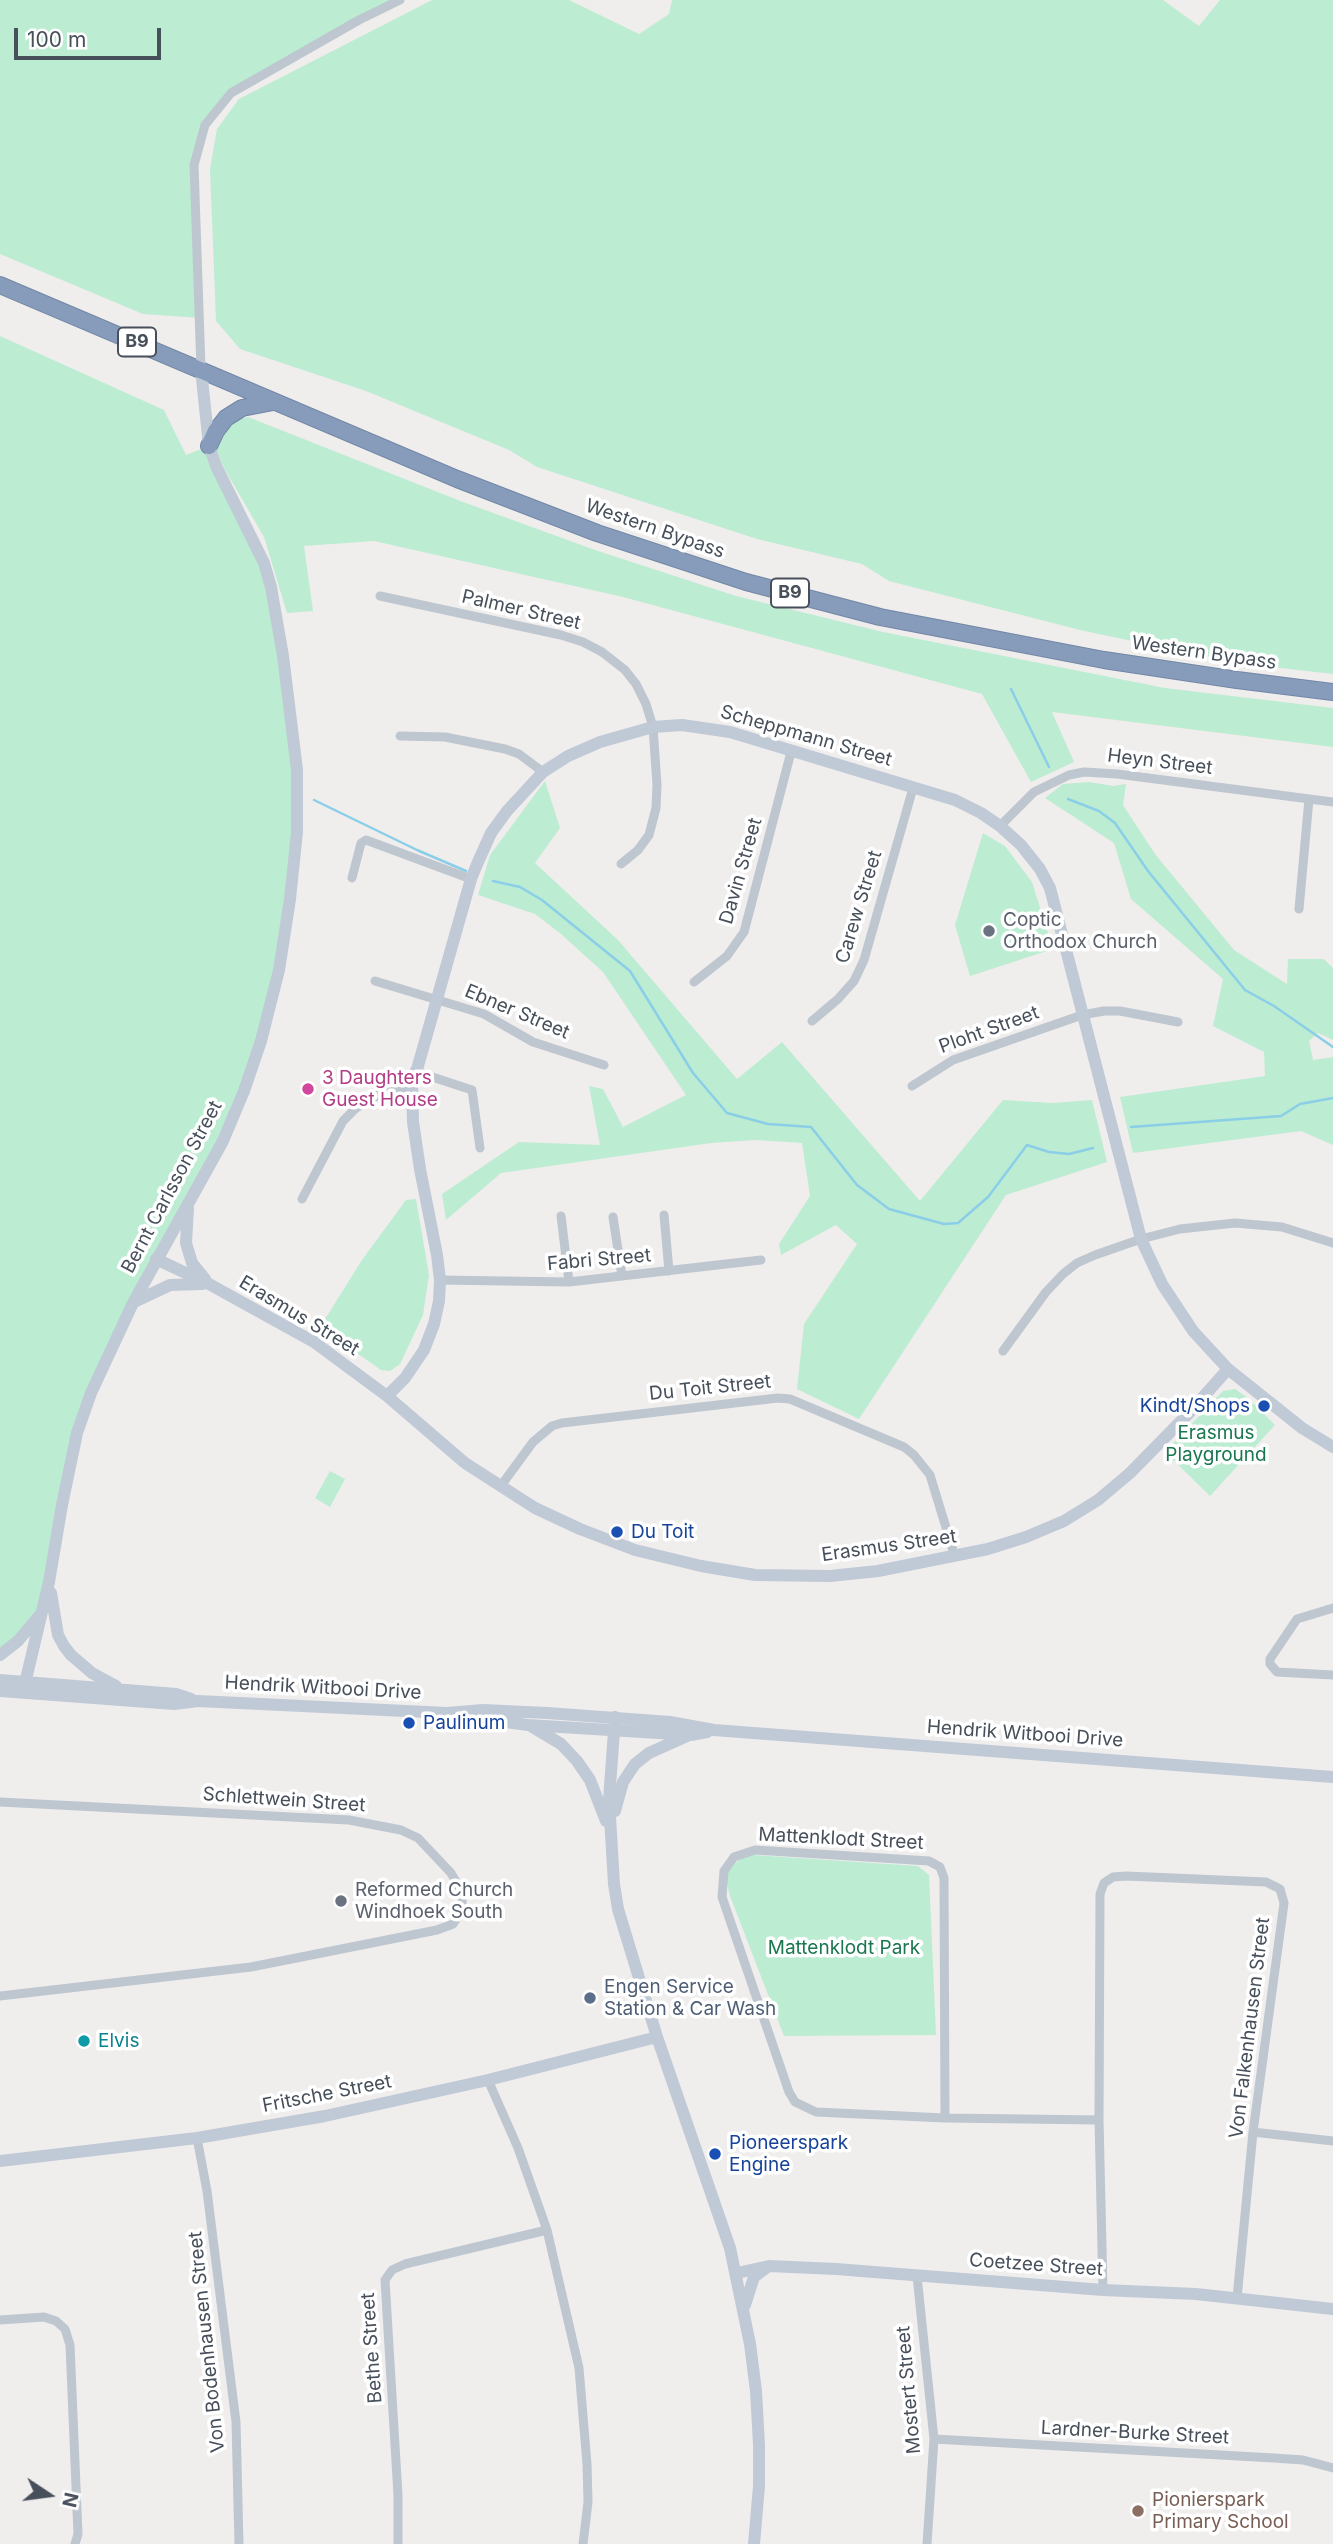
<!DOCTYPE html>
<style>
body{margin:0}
#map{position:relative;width:1333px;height:2544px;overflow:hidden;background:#f0eded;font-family:Inter,sans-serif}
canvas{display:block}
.north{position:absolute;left:14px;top:2460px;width:70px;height:70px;-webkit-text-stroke:5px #fff;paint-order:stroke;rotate:103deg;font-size:19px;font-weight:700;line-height:28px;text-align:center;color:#464f5a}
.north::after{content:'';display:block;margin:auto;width:24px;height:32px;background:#464f5a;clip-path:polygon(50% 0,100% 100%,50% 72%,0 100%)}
.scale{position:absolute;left:14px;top:28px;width:147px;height:32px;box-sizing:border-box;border:4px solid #464f5a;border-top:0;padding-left:9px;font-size:21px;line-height:24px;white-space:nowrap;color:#464f5a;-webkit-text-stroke:5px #fff;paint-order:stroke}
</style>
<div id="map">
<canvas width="1333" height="2544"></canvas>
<div class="north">N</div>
<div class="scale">100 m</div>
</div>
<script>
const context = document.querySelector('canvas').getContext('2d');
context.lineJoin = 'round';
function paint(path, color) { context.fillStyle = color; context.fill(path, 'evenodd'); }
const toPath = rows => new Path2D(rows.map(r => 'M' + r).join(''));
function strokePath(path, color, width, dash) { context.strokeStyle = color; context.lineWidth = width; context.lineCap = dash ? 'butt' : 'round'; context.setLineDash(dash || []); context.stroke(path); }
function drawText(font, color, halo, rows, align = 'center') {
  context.font = font + ' Inter,sans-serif'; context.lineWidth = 7; context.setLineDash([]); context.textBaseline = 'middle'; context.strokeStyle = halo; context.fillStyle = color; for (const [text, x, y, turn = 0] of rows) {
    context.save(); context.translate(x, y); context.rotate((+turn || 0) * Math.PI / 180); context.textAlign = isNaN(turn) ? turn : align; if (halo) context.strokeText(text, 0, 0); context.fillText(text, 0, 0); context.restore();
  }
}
const green = toPath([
 [0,0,400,0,231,93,205,125,194,165,200,318,143,314,0,254],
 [432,0,569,0,639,34,669,14,672,0,1163,0,1199,26,1220,0,1333,0,1333,674,1237,663,1080,630,889,581,862,564,757,539,537,467,509,450,366,391,240,349,216,321,210,169,217,129,239,99],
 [0,336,164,410,186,455,209,446,264,563,297,770,290,899,244,1091,91,1393,43,1610,0,1655],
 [248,417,463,502,595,550,736,596,883,632,1165,688,1333,708,1333,747,1052,712,1074,762,1031,782,982,694,623,597,374,541,304,546,313,611,287,613,264,537,224,468,217,450,219,438,226,428,234,421],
 [545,781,560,828,535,863,618,940,737,1079,782,1042,920,1201,1003,1100,1053,1103,1092,1100,1107,1162,1006,1195,859,1419,797,1389,804,1324,857,1244,836,1225,781,1255,779,1244,810,1196,802,1143,756,1140,711,1143,501,1173,446,1220,442,1194,519,1142,600,1145,589,1086,603,1089,623,1127,686,1095,603,972,561,934,535,914,478,895,490,855],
 [1089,782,1113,786,1126,784,1123,805,1155,854,1234,950,1287,984,1288,959,1324,959,1333,968,1333,1040,1318,1033,1309,1041,1313,1060,1333,1057,1333,1145,1301,1131,1133,1153,1120,1097,1265,1076,1264,1052,1213,1026,1223,979,1131,899,1114,843,1045,798,1063,784],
 [983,833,1005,846,1032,882,1053,949,970,976,955,925],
 [416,1199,429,1275,423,1315,400,1364,390,1371,381,1370,320,1327,362,1260,406,1200],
 [1235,1389,1248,1398,1275,1425,1210,1496,1165,1452,1223,1391],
 [330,1471,345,1479,330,1507,315,1498],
 [753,1855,918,1866,929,1875,936,2035,784,2036,730,1896,724,1871,744,1857]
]);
const stream = toPath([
 [1011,689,1049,767],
 [1068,799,1099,811,1115,823,1148,871,1245,990,1274,1006,1333,1047],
 [314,800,417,850,466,871],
 [493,881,520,887,542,900,630,971,693,1073,727,1113,768,1124,811,1127,857,1185,889,1209,944,1224,958,1223,988,1197,1027,1145,1049,1152,1069,1154,1093,1148],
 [1131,1127,1281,1116,1300,1104,1333,1098]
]);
const street = toPath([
 [201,369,194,165,205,125,231,93,359,20,400,0],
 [380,596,561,635,583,642,602,652,625,670,636,684,646,704,653,727,657,785,656,808,649,835,638,850,621,864],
 [400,736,445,737,505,749,519,754,543,772],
 [1000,826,1034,792,1069,775,1084,772,1117,774,1333,802],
 [352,878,361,843,366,840,471,879],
 [1299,909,1309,799],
 [375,981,484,1014,533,1042,604,1065],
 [694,982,727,956,744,932,791,752],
 [812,1021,838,999,854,981,864,960,913,788],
 [414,1071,472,1090,480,1148],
 [912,1086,953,1060,1082,1015,1104,1011,1120,1011,1178,1022],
 [302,1199,343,1121,356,1108,386,1091,412,1087],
 [664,1215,669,1271],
 [561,1216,569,1282],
 [613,1217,622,1276],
 [440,1280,569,1282,761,1260],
 [1003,1351,1046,1292,1063,1274,1077,1263,1095,1255,1141,1239,1180,1229,1235,1223,1282,1227,1333,1243],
 [500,1487,533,1442,552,1426,562,1423,778,1398,790,1399,904,1447,914,1455,930,1475,955,1557],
 [1333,1608,1297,1619,1270,1659,1270,1664,1277,1672,1333,1675],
 [0,1802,349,1820,401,1830,418,1838,451,1873,462,1892,462,1911,453,1924,437,1930,251,1967,0,1996],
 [488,2080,518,2148,547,2230,579,2368,587,2464,588,2502,583,2544],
 [945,2118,944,1878,940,1867,929,1861,755,1850,734,1857,724,1871,722,1897,789,2092,795,2102,816,2112,945,2118,1099,2120],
 [1253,2132,1333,2141],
 [197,2138,207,2191,236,2422,239,2544],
 [917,2276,934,2439,927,2544],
 [1103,2290,1099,2120,1100,1894,1104,1883,1113,1877,1126,1876,1266,1882,1280,1889,1284,1903,1253,2132,1237,2298],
 [0,2320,44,2317,56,2321,65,2329,70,2345,78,2534,75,2544],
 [934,2439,1274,2458,1303,2460,1333,2468],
 [398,2544,398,2495,385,2280,392,2270,405,2264,547,2230]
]);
const secondary = toPath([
 [188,1208,186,1243,192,1263,205,1279],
 [156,1259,209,1284,314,1342,387,1396,465,1463,535,1508,580,1529,635,1550,701,1566,755,1575,830,1576,878,1571,988,1549,1026,1537,1064,1521,1098,1500,1130,1473,1189,1413,1228,1369],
 [134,1302,170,1285,202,1284],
 [387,1396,405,1378,424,1350,434,1324,439,1301,440,1280,437,1255,420,1169,413,1122,412,1087,471,879,478,862,491,833,507,811,543,772,568,756,600,742,653,727,682,725,730,732,955,800,981,813,1000,826,1021,845,1040,869,1050,888,1141,1239,1162,1284,1193,1331,1228,1369,1302,1428,1333,1447],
 [51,1593,58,1635,64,1646,71,1655,92,1673,116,1686],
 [0,1655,18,1641,39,1616],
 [0,1680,176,1694,191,1699],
 [0,1691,174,1704,198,1701,447,1713,483,1710,547,1713,670,1722,714,1730,1333,1777],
 [23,1692,49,1582,62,1505,77,1433,91,1393,133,1303,223,1141,244,1091,261,1041,279,970,290,899,297,832,297,770,283,656,271,587,264,563,217,468,209,446,201,369],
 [461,1716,528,1725,691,1735,707,1732],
 [615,1717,609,1800,614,1884,618,1909,657,2037,730,2248,750,2344,756,2391,759,2445,759,2486,754,2544],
 [531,1726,561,1744,577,1761,590,1780,606,1821],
 [615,1811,623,1782,635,1764,649,1753,687,1736],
 [0,2161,197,2138,325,2116,488,2080,657,2037],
 [737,2273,769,2266,836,2269,1103,2290,1196,2294,1333,2309],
 [745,2305,754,2277,766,2268]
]);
const highway = toPath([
 [0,285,457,479,597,533,746,582,880,617,1104,660,1237,680,1333,692],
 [209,446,216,431,226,418,242,408,273,402]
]);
const markers = [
 [989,931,7,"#6b7280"],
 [308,1089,7,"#d1479c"],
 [1264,1406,7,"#1a4fb4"],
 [617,1532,7,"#1a4fb4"],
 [409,1723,7,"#1a4fb4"],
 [341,1901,7,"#6b7280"],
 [590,1998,7,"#5c6f8a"],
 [84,2041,7,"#0f9aa8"],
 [715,2154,7,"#1a4fb4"],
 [1138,2511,7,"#8d6e63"]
];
const shields = [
 [137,342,38],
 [790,593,38]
];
const shieldNames = [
 ["B9",137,342],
 ["B9",790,593]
];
const streetNames = [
 ["Western Bypass",655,529,19],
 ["Palmer Street",521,610,13],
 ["Western Bypass",1204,653,8],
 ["Scheppmann Street",806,736,16],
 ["Heyn Street",1160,762,7],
 ["Davin Street",741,871,-74],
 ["Carew Street",859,907,-73],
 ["Ebner Street",517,1012,23],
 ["Ploht Street",989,1030,-20],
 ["Bernt Carlsson Street",172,1187,-62],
 ["Fabri Street",599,1260,-5],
 ["Erasmus Street",299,1316,31],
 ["Du Toit Street",710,1388,-6],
 ["Erasmus Street",889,1546,-8],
 ["Hendrik Witbooi Drive",323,1688,3],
 ["Hendrik Witbooi Drive",1025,1734,4],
 ["Schlettwein Street",284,1800,4],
 ["Mattenklodt Street",841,1839,3],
 ["Von Falkenhausen Street",1250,2028,-83],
 ["Fritsche Street",327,2094,-11],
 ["Coetzee Street",1036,2265,4],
 ["Von Bodenhausen Street",207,2342,-96],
 ["Bethe Street",372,2348,-94],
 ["Mostert Street",909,2390,-95],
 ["Lardner-Burke Street",1135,2433,3]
];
const worshipNames = [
 ["Coptic",1003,920],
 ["Orthodox Church",1003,942],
 ["Reformed Church",355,1890],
 ["Windhoek South",355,1912]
];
const hotelNames = [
 ["3 Daughters",322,1078],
 ["Guest House",322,1100]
];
const transitNames = [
 ["Kindt/Shops",1250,1406,"right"],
 ["Du Toit",631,1532],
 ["Paulinum",423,1723],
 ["Pioneerspark",729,2143],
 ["Engine",729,2165]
];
const parkNames = [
 ["Erasmus",1216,1433],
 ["Playground",1216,1455],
 ["Mattenklodt Park",844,1948]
];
const serviceNames = [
 ["Engen Service",604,1987],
 ["Station & Car Wash",604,2009]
];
const cultureNames = [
 ["Elvis",98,2041]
];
const educationNames = [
 ["Pionierspark",1152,2500],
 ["Primary School",1152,2522]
];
paint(green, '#bcecd2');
strokePath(stream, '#8bcee8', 2.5);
strokePath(highway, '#7287a6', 18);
strokePath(street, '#bec6cf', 9);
strokePath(secondary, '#c0c9d6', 12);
strokePath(highway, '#869cba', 16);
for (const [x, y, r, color] of markers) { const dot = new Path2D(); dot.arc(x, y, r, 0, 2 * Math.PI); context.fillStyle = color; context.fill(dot); strokePath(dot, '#fff', 2.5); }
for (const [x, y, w] of shields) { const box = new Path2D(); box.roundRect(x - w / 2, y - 14.5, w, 29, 5); context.fillStyle = '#fff'; context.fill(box); strokePath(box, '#464f5a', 2); }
drawText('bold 18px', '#464f5a', null, shieldNames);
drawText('19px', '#464f5a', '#fff', streetNames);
drawText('19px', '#5b616d', '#fff', worshipNames, 'left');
drawText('19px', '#b23c85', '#fff', hotelNames, 'left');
drawText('19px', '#164399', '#fff', transitNames, 'left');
drawText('19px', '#1a774f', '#fff', parkNames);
drawText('19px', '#4e5e75', '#fff', serviceNames, 'left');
drawText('19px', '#0d838f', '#fff', cultureNames, 'left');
drawText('19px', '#785e54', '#fff', educationNames, 'left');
</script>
